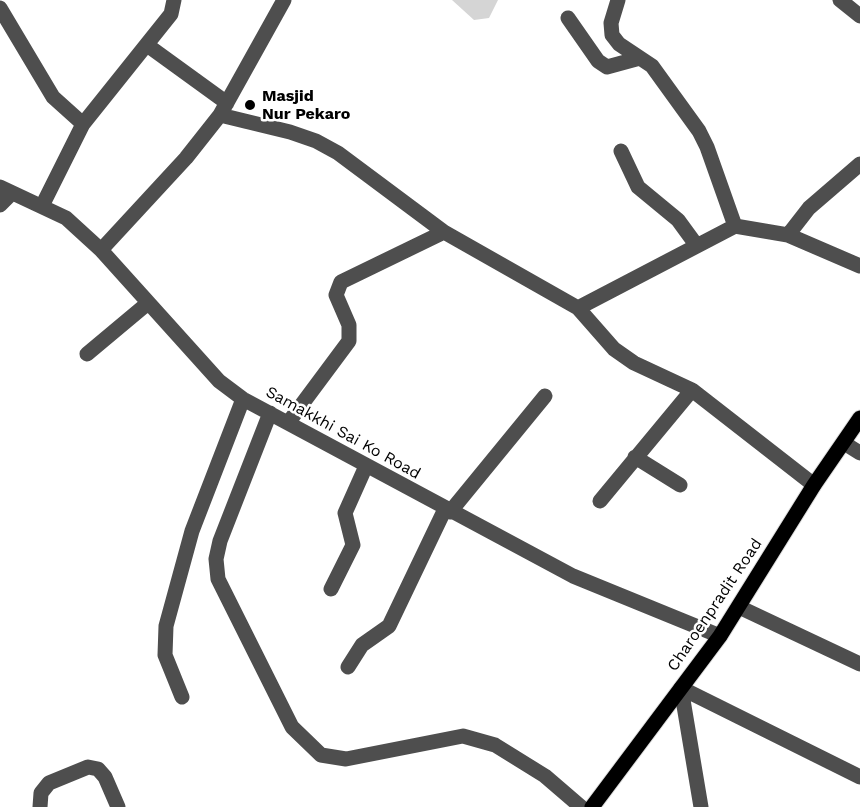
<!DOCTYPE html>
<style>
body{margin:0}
canvas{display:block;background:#fff}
</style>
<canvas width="860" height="807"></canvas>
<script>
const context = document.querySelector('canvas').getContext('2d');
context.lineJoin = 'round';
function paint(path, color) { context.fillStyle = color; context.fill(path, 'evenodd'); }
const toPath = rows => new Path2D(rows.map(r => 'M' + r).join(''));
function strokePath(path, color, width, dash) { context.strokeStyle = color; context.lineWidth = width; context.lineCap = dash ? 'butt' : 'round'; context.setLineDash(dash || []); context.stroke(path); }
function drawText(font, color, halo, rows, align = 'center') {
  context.font = font + ' "Work Sans",sans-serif'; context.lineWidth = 5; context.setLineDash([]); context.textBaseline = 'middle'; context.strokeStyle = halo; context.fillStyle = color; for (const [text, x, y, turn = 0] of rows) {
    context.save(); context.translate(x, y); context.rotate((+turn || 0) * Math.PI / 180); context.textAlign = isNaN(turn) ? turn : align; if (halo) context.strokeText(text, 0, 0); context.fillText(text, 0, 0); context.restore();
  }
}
const green = toPath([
 [452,0,498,0,489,18,474,20]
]);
const minor = toPath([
 [618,0,611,23,612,35,619,44,652,66,699,131,707,147,735,226],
 [840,0,860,16],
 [0,8,53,97,83,124,42,206],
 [568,18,598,61,607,67,640,58],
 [147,45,227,103],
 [220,115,290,132,316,141,338,153,444,232,578,308,614,349,634,363,692,390,814,485],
 [83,124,171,14,174,0],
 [621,151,638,187,678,220,697,246],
 [0,187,66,218,101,250,219,381,243,399,573,576,720,636],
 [0,205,12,193],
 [788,235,809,208,860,164],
 [101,250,186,158,220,115,284,0],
 [578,308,735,226,788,235,860,266],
 [87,354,148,303],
 [270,413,220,541,216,559,218,579,292,727,321,755,346,759,463,736,495,745,545,776,581,807],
 [288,423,349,341,349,325,336,295,341,282,444,232],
 [844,443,860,453],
 [635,457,680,485],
 [600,501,692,390],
 [450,512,545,396],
 [331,589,353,545,345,513,366,466],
 [739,607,860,664],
 [348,667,362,645,389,626,445,509],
 [681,688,860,777],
 [681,688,701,807],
 [182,697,165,655,166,626,192,531,243,399],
 [40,807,41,793,49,783,88,767,98,769,105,777,118,807]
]);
const major = toPath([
 [592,807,720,636,814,485,860,418]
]);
const markers = [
 [250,105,6,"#000"]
];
const poiNames = [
 ["Masjid",262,96],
 ["Nur Pekaro",262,114]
];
const streetNames = [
 ["Samakkhi Sai Ko Road",343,433,29],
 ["Charoenpradit Road",715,605,-56]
];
paint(green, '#d5d5d5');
strokePath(major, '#dbdbdb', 17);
strokePath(minor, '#4e4e4e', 15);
strokePath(major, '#000', 15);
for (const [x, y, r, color] of markers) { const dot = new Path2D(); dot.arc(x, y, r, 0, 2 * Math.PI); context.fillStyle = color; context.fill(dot); strokePath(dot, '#fff', 2); }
drawText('bold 16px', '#000', '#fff', poiNames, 'left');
drawText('16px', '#000', '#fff', streetNames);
</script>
